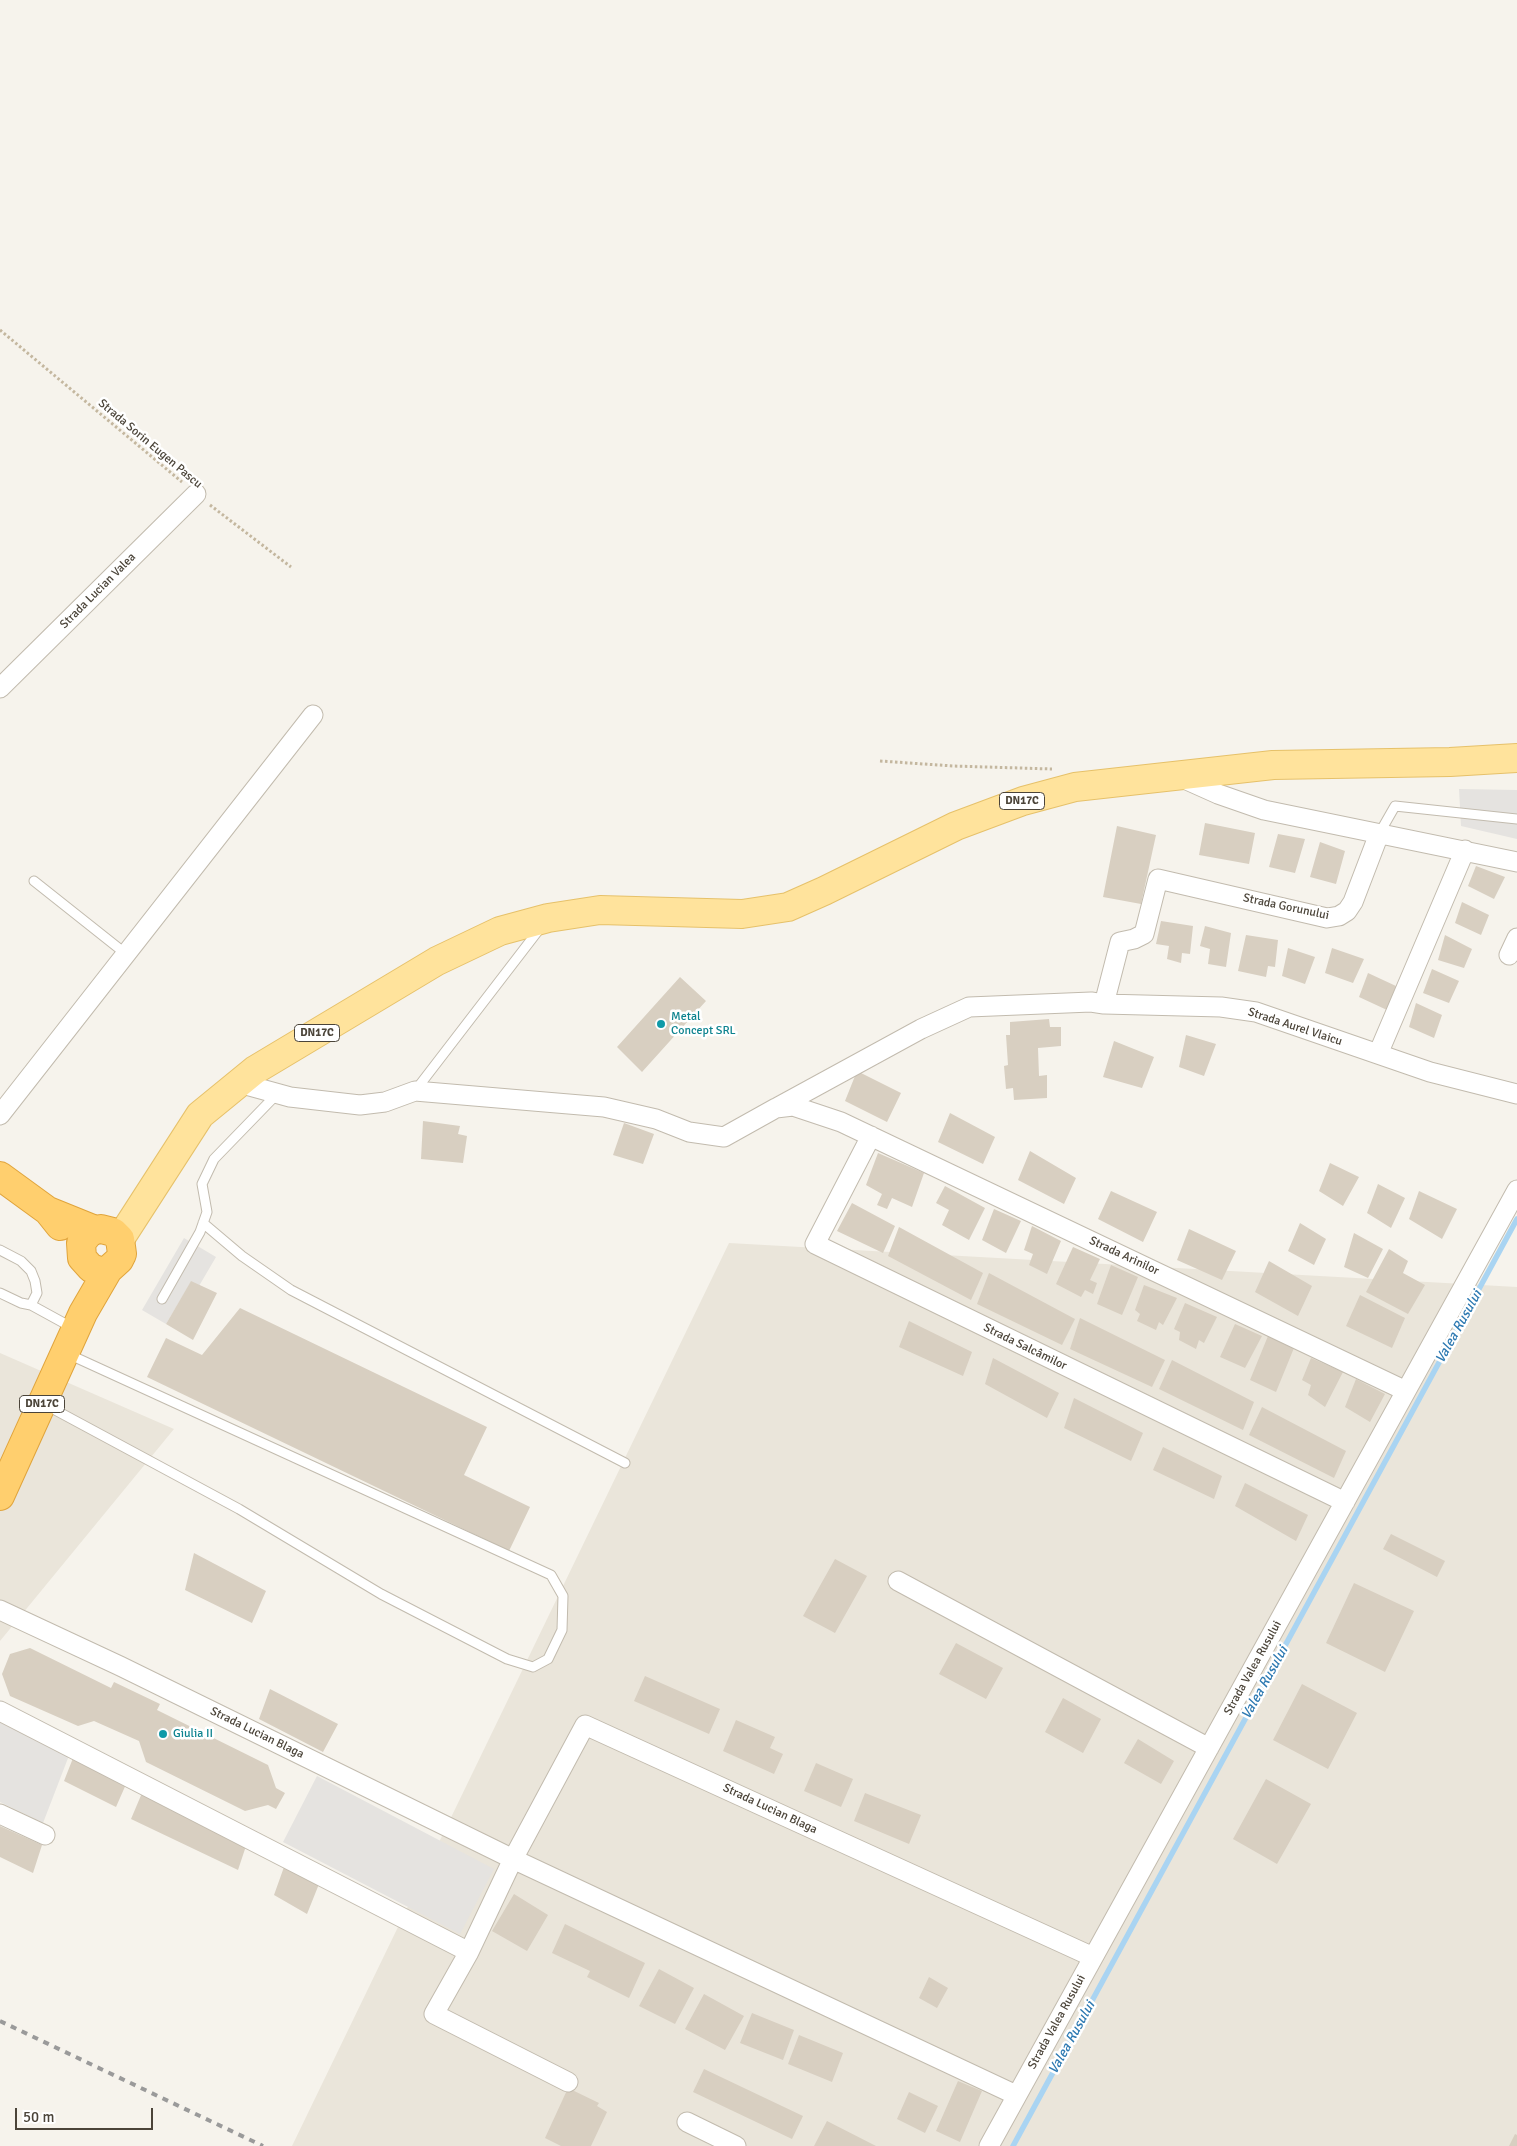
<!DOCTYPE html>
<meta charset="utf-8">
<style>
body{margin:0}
#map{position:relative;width:1517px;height:2146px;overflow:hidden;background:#f6f3ec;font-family:Signika,sans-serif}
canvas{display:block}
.scale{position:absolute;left:15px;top:2108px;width:138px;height:22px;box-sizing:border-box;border:2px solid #4b4439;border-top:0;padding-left:6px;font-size:15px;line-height:18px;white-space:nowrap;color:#4b4439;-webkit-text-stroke:4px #fff;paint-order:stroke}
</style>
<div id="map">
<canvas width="1517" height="2146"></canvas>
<div class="scale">50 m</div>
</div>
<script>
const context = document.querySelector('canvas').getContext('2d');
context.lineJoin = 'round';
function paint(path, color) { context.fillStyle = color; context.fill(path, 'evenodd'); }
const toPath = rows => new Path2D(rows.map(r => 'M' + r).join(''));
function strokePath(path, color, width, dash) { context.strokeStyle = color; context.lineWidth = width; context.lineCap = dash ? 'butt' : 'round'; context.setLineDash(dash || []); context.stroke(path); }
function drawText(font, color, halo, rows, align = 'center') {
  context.font = font + ' Signika,sans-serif'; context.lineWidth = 5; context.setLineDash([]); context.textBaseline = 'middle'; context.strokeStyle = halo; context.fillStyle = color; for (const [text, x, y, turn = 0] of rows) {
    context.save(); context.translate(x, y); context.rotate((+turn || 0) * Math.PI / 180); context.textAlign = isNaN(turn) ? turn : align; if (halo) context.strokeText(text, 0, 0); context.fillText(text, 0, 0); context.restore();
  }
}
const residential = toPath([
 [729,1243,1517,1287,1517,2146,292,2146],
 [0,1353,174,1429,0,1641]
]);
const parking = toPath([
 [1459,789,1517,790,1517,839,1461,826],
 [184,1238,216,1257,199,1286,191,1282,166,1324,142,1310],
 [0,1718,70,1753,43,1823,0,1802],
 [317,1776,494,1869,460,1934,283,1842]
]);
const stream = toPath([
 [1013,2146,1517,1219]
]);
const building = toPath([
 [1205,823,1255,833,1249,864,1199,855],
 [1117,826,1156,835,1141,904,1103,897],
 [1278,834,1305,839,1295,873,1269,867],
 [1320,842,1345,851,1336,884,1310,877],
 [1476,866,1505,877,1494,899,1468,886],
 [1462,902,1489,915,1481,935,1455,923],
 [1161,921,1193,926,1190,954,1182,953,1181,963,1167,959,1169,946,1156,944],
 [1205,926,1231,933,1226,967,1208,964,1210,949,1200,946],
 [1246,935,1278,940,1275,967,1268,966,1266,977,1238,971],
 [1445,935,1472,949,1464,968,1438,960],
 [1288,948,1315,957,1305,984,1282,976],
 [1332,948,1364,959,1353,983,1325,973],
 [1432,969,1459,981,1449,1003,1423,993],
 [1368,973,1396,986,1387,1010,1359,997],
 [680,977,706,1001,642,1072,617,1047],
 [1416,1003,1442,1015,1434,1038,1409,1027],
 [1049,1019,1050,1027,1061,1027,1061,1046,1038,1048,1039,1076,1047,1075,1047,1098,1014,1100,1013,1088,1006,1089,1004,1066,1008,1065,1006,1035,1010,1035,1010,1022],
 [1186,1035,1216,1044,1204,1076,1179,1067],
 [1114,1041,1154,1057,1142,1088,1103,1077],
 [857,1071,901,1093,887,1122,845,1101],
 [950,1113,995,1137,983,1164,938,1142],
 [423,1121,460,1126,458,1134,467,1136,463,1163,421,1159],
 [624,1123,654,1134,643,1164,613,1155],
 [1030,1151,1076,1178,1064,1204,1018,1180],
 [878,1153,924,1173,912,1207,892,1198,887,1209,877,1205,882,1194,866,1185],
 [1330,1163,1359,1177,1343,1206,1319,1191],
 [1378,1184,1405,1198,1391,1228,1367,1213],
 [945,1186,985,1208,969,1240,942,1225,949,1210,936,1203],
 [1111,1191,1157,1212,1143,1242,1098,1219],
 [1419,1191,1457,1209,1442,1239,1409,1219],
 [852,1203,895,1226,883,1253,837,1231],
 [994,1209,1021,1221,1006,1253,982,1240],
 [1300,1223,1326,1239,1314,1265,1288,1251],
 [1032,1226,1061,1241,1047,1274,1029,1265,1033,1254,1024,1250],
 [899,1227,983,1273,971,1300,888,1256],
 [1189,1229,1236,1251,1222,1280,1177,1260],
 [1354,1233,1383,1249,1368,1278,1344,1267],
 [1073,1247,1100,1259,1090,1280,1097,1283,1093,1294,1085,1290,1081,1297,1056,1284],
 [1389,1249,1408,1261,1403,1273,1425,1285,1408,1314,1366,1292],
 [1269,1261,1312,1286,1298,1316,1255,1292],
 [1111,1265,1138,1277,1122,1315,1097,1304],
 [989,1273,1075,1319,1062,1345,977,1304],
 [191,1281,217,1293,193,1340,166,1324],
 [1144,1285,1177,1298,1163,1325,1159,1322,1156,1330,1137,1321,1140,1314,1135,1310],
 [1360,1295,1405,1318,1392,1348,1346,1326],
 [1185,1303,1217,1317,1204,1343,1199,1340,1196,1349,1179,1340,1180,1332,1174,1329],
 [240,1308,487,1427,464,1475,530,1507,509,1551,147,1377,166,1338,202,1355],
 [1080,1318,1165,1360,1152,1387,1070,1349],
 [909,1321,972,1352,963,1376,899,1347],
 [1235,1324,1262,1336,1245,1368,1220,1357],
 [1268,1336,1294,1348,1276,1392,1250,1380],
 [993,1358,1059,1393,1047,1418,985,1384],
 [1311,1358,1343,1372,1325,1407,1308,1395,1311,1385,1302,1380],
 [1172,1360,1254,1402,1243,1430,1159,1389],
 [1356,1379,1385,1394,1370,1422,1345,1407],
 [1074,1398,1143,1433,1131,1461,1064,1428],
 [1262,1407,1346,1451,1334,1478,1249,1435],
 [1163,1447,1222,1476,1214,1499,1153,1470],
 [1245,1483,1308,1515,1296,1541,1235,1506],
 [1391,1534,1445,1561,1437,1577,1383,1549],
 [194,1553,266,1591,252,1623,185,1590],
 [835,1559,867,1576,835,1633,803,1616],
 [1354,1583,1414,1611,1385,1672,1326,1643],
 [956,1643,1003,1668,986,1699,939,1674],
 [30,1648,111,1688,114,1682,160,1704,157,1710,268,1765,276,1788,285,1793,276,1809,268,1805,245,1811,146,1762,139,1741,94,1721,78,1726,10,1696,2,1674,10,1654],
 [645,1676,720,1709,709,1734,634,1701],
 [1302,1684,1357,1713,1328,1769,1273,1740],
 [270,1689,338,1724,323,1752,259,1719],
 [1063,1698,1101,1719,1083,1753,1045,1732],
 [736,1720,775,1737,770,1748,783,1754,774,1774,723,1751],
 [1138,1739,1174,1761,1161,1784,1124,1763],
 [75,1753,127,1782,116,1807,64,1781],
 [816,1763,853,1779,841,1807,804,1791],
 [1266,1779,1311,1804,1277,1864,1233,1839],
 [142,1793,247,1843,238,1870,131,1819],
 [865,1793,921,1815,909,1844,854,1821],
 [0,1826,42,1845,33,1873,0,1857],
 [284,1867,319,1884,307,1914,274,1895],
 [514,1894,548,1915,527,1951,492,1931],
 [565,1924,645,1963,629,1998,587,1977,590,1971,552,1953],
 [659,1969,694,1988,675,2024,639,2006],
 [929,1977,948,1988,937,2008,919,1998],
 [704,1994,744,2016,725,2050,685,2029],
 [752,2013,794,2030,783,2060,740,2043],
 [799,2035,843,2053,832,2082,788,2064],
 [704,2069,803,2116,792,2139,693,2092],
 [958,2081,982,2091,960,2142,936,2131],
 [568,2088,599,2103,597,2106,607,2112,591,2146,561,2146,545,2138],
 [909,2092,938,2106,925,2133,897,2119],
 [827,2121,876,2146,814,2146],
 [1515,2134,1517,2135,1517,2146,1509,2146]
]);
const path = toPath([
 [0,330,182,482],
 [210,505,291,567],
 [880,761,953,766,1052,769]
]);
const lane = toPath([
 [1379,834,1395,806,1517,819],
 [34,881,126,954],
 [415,1091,541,927],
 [203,1223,242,1256,291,1290,625,1463],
 [0,1250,21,1261,31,1271,35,1281,37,1293,31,1305,73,1328],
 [0,1293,21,1303,31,1305],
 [162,1299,200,1232,207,1212,202,1184,214,1159,277,1094],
 [44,1404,239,1509,381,1594,507,1659,533,1667,548,1659,562,1630,563,1596,551,1575,68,1354]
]);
const street = toPath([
 [0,688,196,494],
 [1180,777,1218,794,1264,810,1517,862],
 [1379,834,1353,902,1347,911,1339,916,1327,918,1158,879,1144,934,1134,939,1120,942,1104,1004,1221,1007,1256,1012,1430,1072,1517,1094],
 [1509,955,1517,938],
 [1378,1054,1465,850],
 [239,1083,290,1097,360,1105,385,1102,415,1091,604,1107,656,1119,689,1132,724,1137,776,1108,793,1106,841,1122,1406,1391],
 [778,1107,921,1029,969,1007,1091,1002,1104,1004],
 [0,1115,313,715],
 [871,1136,815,1244,1345,1502],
 [898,1581,1209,1748],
 [0,1610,120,1666,513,1859,1016,2095],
 [0,1711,469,1952],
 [0,1814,45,1835],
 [568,2082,434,2014,469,1952,513,1859,585,1725,1093,1957],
 [687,2122,736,2146],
 [989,2146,1517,1190]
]);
const primary = toPath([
 [120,1239,200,1115,255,1070,437,961,500,931,548,918,600,910,742,914,788,907,824,891,956,826,1023,801,1075,787,1273,765,1450,762,1517,758]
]);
const highway = toPath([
 [0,1176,48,1211,60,1226],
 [48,1211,95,1230,101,1229,113,1232,120,1239,122,1254,119,1260,108,1270,100,1271,91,1268,82,1258,81,1243,89,1233,95,1230],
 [0,1496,83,1313,108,1270]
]);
const rail = toPath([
 [0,2021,263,2146]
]);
const markers = [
 [661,1024,5,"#0f9aa8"],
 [163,1734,5,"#0f9aa8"]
];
const shields = [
 [1022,801,45],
 [317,1033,45],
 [42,1404,45]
];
const shieldNames = [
 ["DN17C",1022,801],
 ["DN17C",317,1033],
 ["DN17C",42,1404]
];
const streetNames = [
 ["Strada Sorin Eugen Pascu",150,444,40],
 ["Strada Lucian Valea",98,591,-45],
 ["Strada Gorunului",1286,907,12],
 ["Strada Aurel Vlaicu",1295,1027,18],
 ["Strada Arinilor",1124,1256,25],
 ["Strada Salcâmilor",1025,1347,26],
 ["Strada Valea Rusului",1253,1668,-61],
 ["Strada Lucian Blaga",257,1733,26],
 ["Strada Lucian Blaga",770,1809,25],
 ["Strada Valea Rusului",1057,2022,-61]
];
const cultureNames = [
 ["Metal",671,1017],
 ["Concept SRL",671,1031],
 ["Giulia II",173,1734]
];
const waterNames = [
 ["Valea Rusului",1459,1327,-61],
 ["Valea Rusului",1265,1683,-61],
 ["Valea Rusului",1072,2038,-61]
];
paint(residential, '#eae5da');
paint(parking, '#e5e3e0');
strokePath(stream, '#a9d4f2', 5.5);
paint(building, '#d8cfc1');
strokePath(lane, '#c2bbae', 11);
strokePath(street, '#c2bbae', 21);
strokePath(primary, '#e6c16a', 30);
strokePath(highway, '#e0a43c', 30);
strokePath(path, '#c4b79f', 3, [2.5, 2.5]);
strokePath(lane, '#fff', 9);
strokePath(street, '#fff', 19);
strokePath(primary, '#ffe39c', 28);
strokePath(highway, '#ffcf6e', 28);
strokePath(rail, '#9a9a9a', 4, [6, 6]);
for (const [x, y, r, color] of markers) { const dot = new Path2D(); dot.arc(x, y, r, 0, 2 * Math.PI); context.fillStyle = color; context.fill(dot); strokePath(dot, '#fff', 2); }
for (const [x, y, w] of shields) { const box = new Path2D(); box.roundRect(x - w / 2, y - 8.5, w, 17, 4); context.fillStyle = '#fff'; context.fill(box); strokePath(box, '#4b4439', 1); }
drawText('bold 11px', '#4b4439', null, shieldNames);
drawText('12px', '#4b4439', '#fff', streetNames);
drawText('12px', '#0d838f', '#fff', cultureNames, 'left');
drawText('italic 14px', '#2e7ab2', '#fff', waterNames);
</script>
